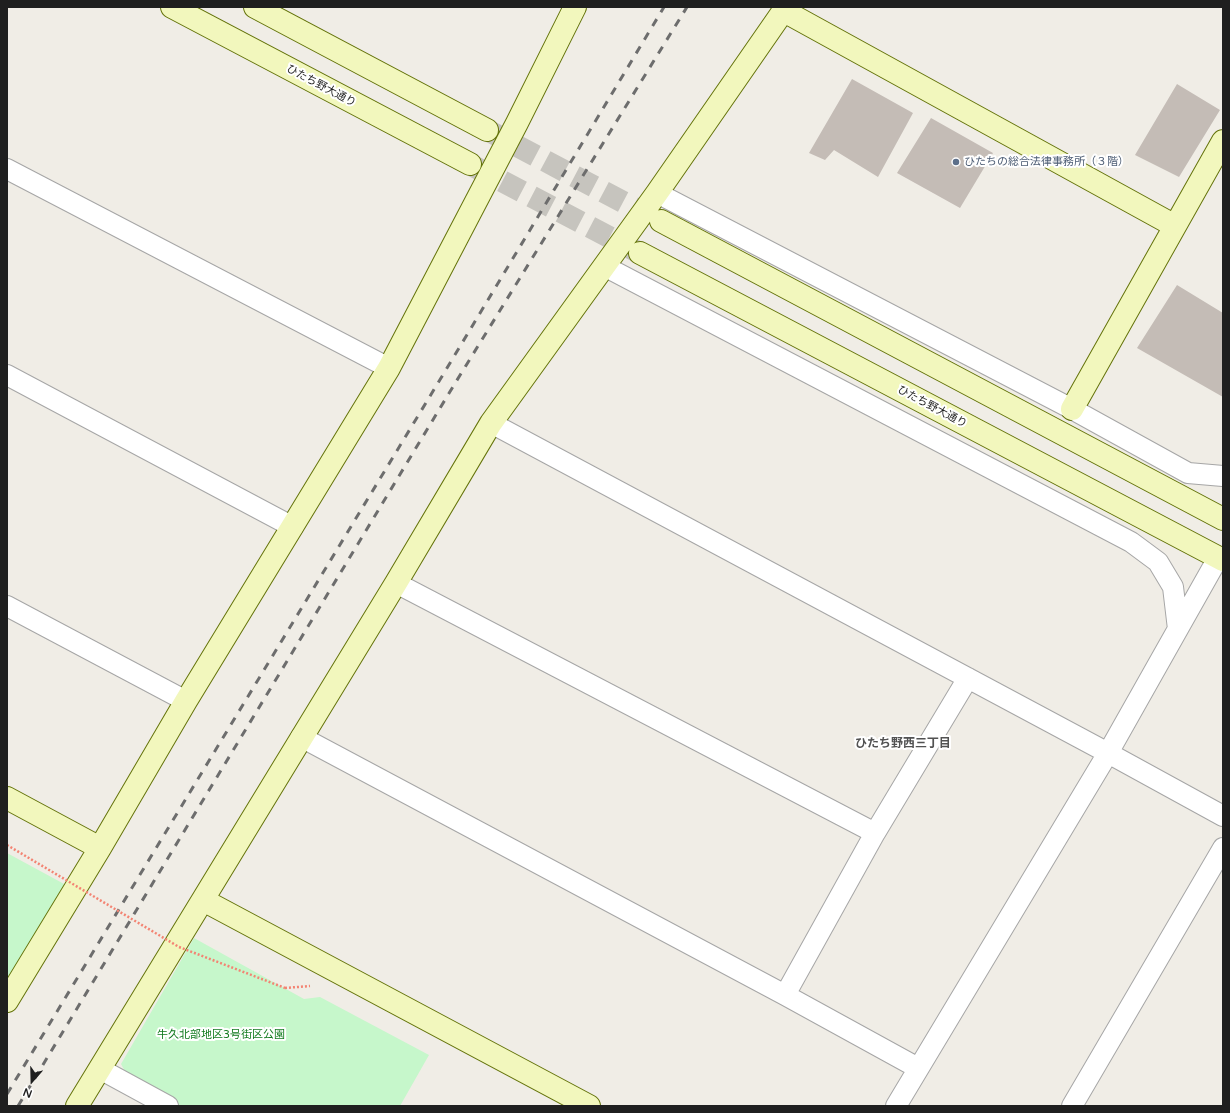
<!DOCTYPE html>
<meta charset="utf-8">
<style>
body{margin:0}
#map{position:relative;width:1230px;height:1113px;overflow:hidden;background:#f0ede6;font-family:"Varela Round",sans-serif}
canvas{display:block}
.frame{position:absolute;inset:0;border:8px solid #1f1f1f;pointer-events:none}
.north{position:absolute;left:12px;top:1061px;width:40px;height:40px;-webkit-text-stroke:3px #fff;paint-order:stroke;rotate:200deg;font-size:11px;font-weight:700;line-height:16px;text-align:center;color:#1f1f1f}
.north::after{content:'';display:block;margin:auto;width:14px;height:18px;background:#1f1f1f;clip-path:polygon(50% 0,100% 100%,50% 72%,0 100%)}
</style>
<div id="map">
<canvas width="1230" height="1113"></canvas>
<div class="frame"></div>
<div class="north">N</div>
</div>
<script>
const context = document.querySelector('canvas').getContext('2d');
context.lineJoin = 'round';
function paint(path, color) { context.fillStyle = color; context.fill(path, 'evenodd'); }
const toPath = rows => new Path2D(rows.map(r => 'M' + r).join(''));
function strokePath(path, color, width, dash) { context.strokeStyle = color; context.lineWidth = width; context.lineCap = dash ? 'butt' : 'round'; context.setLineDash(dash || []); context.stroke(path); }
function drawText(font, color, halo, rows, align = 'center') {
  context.font = font + ' "Varela Round","Noto Sans JP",sans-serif'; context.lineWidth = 4; context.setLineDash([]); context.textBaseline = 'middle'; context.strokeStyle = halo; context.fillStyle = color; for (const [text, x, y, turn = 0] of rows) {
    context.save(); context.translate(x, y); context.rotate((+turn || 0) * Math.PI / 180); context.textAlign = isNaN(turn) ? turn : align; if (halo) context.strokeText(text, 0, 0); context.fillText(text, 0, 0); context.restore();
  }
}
const park = toPath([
 [7,853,66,885,7,983],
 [194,938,304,999,320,997,429,1055,400,1106,181,1106,129,1079,121,1064]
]);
const building = toPath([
 [852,79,913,113,878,177,834,150,825,160,809,153],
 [1177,84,1220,110,1179,177,1135,155],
 [931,118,993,153,960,208,897,173],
 [1177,285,1223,313,1223,397,1137,348]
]);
const secondaryTunnel = toPath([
 [487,130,659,221],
 [473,166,638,252]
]);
const path = toPath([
 [285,988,310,986]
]);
const street = toPath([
 [7,169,389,368],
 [657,193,1072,409,1188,473,1223,476],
 [604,266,1131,542,1158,562,1173,587,1178,629],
 [7,375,293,527],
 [491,423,1108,753,1223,816],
 [396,583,875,833],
 [7,606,186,701],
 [301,737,785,995,918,1068],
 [785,995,875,833,968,678],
 [100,1069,168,1106],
 [896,1106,1108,753,1218,558],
 [1072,1106,1223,848]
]);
const secondary = toPath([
 [172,7,470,164],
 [255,7,487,130],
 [784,11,1175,226],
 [661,221,1223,519],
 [640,253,1223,560],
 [1072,409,1223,141],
 [7,798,100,848],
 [203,900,589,1106],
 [7,1001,100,848,186,701,389,368,517,123,575,7],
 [77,1106,396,583,491,423,657,193,786,7]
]);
const rail = toPath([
 [7,1094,441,378,664,7],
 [18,1106,454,385,687,7]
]);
const pathBridge = toPath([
 [7,845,179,947,285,988]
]);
const markers = [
 [956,162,4,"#5c6f8a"]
];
const streetNames = [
 ["ひたち野大通り",321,86,28],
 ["ひたち野大通り",932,407,28]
];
const serviceNames = [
 ["ひたちの総合法律事務所（３階）",964,162]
];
const parkNames = [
 ["牛久北部地区3号街区公園",221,1035]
];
const neighbourhoodNames = [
 ["ひたち野西三丁目",903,744]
];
paint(park, '#c6f7cb');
paint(building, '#c4bcb6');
strokePath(secondaryTunnel, '#c6c4be', 22, [22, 11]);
strokePath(street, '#a6a6a6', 22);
strokePath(secondary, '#64730a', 24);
strokePath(path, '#f38473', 2.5, [2, 2]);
strokePath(street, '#fff', 20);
strokePath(secondary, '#f2f7bd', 22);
strokePath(rail, '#6d6d6d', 3, [8, 8]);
strokePath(pathBridge, '#f38473', 2.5, [2, 2]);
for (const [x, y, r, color] of markers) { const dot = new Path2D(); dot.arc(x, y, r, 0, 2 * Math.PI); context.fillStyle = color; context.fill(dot); strokePath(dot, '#fff', 1.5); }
drawText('11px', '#1f1f1f', '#fff', streetNames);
drawText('11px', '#4e5e75', '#fff', serviceNames, 'left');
drawText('11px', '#117a1d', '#fff', parkNames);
drawText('bold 12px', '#525252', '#fff', neighbourhoodNames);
</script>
